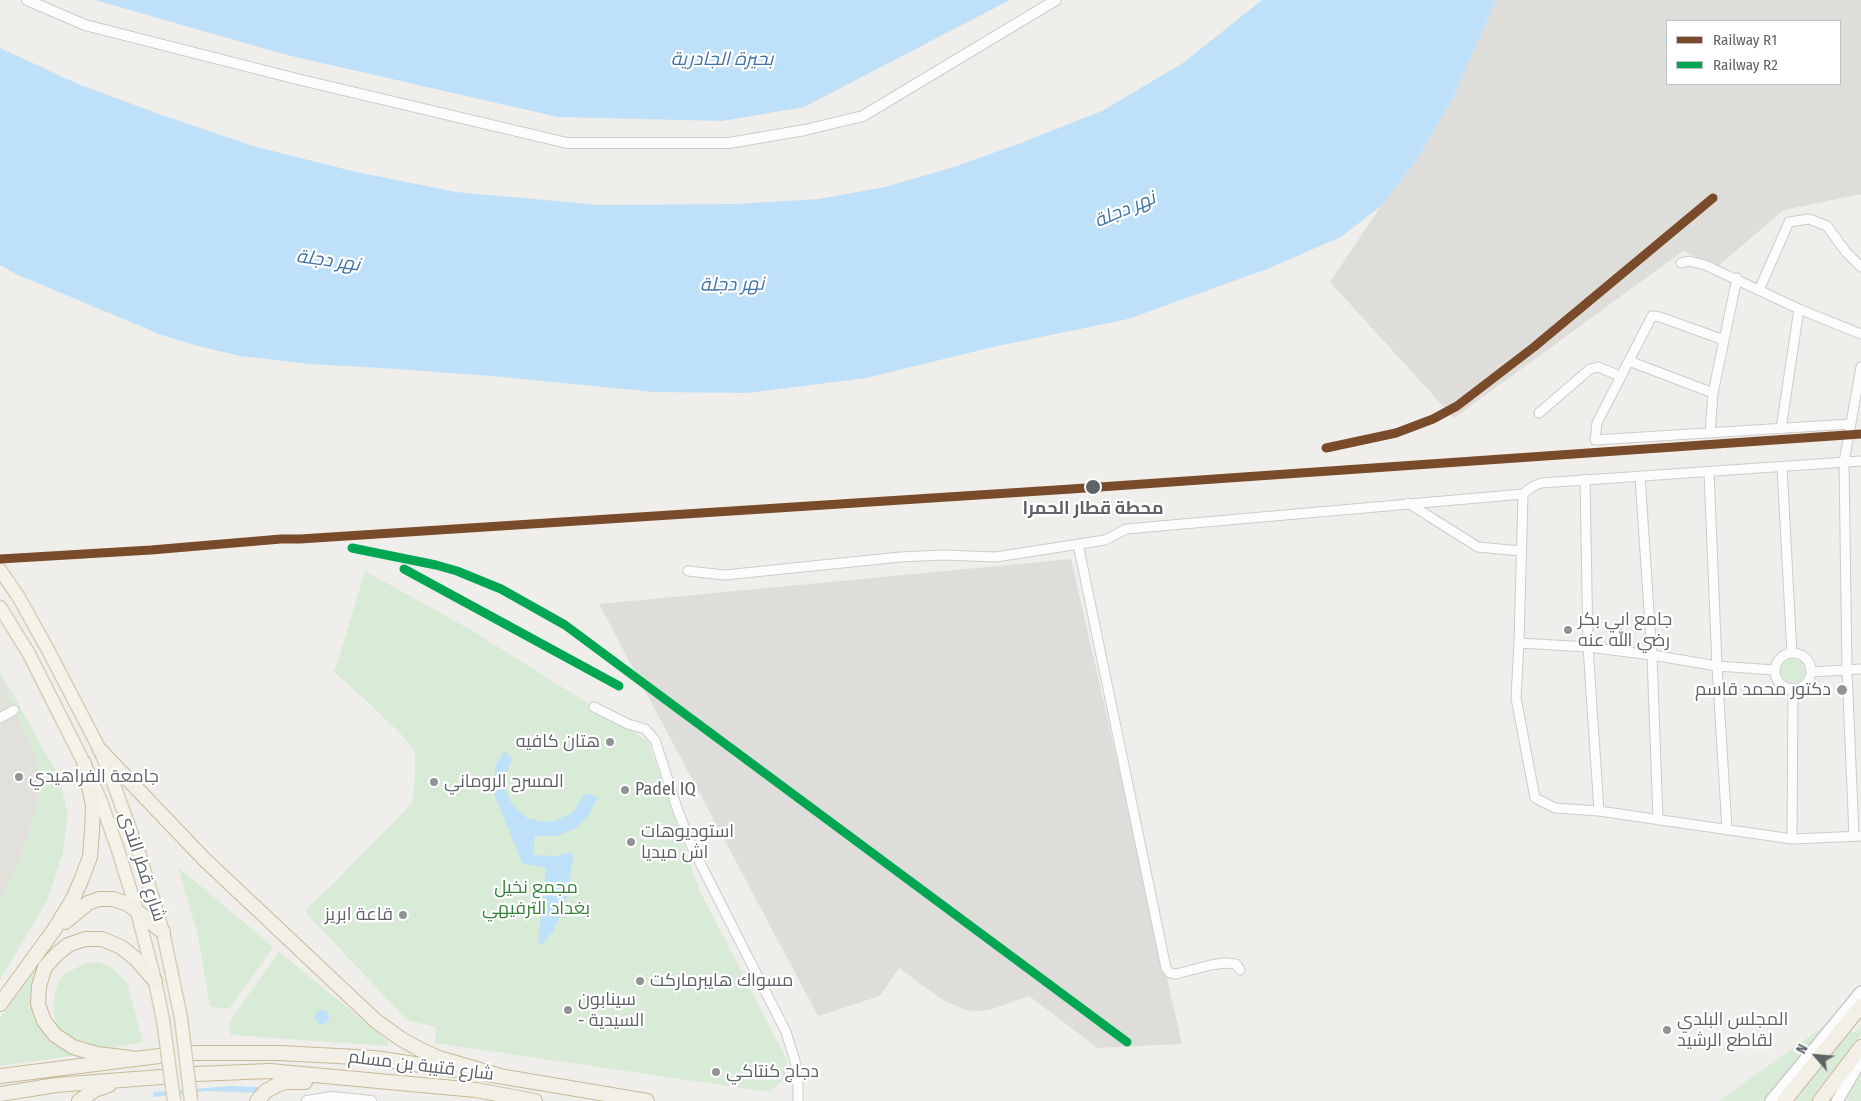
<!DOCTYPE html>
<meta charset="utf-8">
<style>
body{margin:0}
#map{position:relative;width:1861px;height:1101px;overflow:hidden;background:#efeeea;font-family:"Fira Sans Condensed",sans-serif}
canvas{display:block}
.legend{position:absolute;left:1666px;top:20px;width:175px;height:65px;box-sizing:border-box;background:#fff;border:1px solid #bfc1c3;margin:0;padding:6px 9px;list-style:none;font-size:15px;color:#5f6368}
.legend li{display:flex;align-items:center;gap:10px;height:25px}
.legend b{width:25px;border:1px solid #bfc1c3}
.north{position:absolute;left:1791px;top:1031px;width:50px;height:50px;-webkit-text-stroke:4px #fff;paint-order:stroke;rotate:297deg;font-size:14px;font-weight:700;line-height:20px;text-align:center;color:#5f6368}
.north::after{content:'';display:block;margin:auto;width:18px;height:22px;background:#5f6368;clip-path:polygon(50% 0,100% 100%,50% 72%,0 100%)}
</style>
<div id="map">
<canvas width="1861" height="1101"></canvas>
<ul class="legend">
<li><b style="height:6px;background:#7a4b2a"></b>Railway R1</li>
<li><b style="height:6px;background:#00a651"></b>Railway R2</li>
</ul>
<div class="north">N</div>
</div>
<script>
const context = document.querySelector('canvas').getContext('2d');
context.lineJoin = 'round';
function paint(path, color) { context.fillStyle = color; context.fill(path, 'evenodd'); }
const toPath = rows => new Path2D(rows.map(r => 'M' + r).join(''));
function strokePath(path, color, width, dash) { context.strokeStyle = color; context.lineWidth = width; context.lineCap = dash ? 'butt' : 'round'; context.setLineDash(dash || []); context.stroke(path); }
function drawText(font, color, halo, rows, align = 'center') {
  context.font = font + ' "Fira Sans Condensed",Cairo,sans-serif'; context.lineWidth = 4.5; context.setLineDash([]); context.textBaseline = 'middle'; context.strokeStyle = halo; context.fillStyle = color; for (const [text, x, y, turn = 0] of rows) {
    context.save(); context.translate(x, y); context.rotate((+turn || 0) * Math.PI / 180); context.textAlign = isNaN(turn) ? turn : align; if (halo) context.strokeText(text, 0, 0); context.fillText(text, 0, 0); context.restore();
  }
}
const industrial = toPath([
 [1496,0,1861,0,1861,194,1784,210,1718,266,1683,251,1454,418,1330,282,1381,206,1416,161,1452,100],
 [1667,21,1840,21,1840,84,1667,84],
 [1071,559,1182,1044,1098,1048,1029,996,992,1009,979,1011,965,1010,941,999,899,968,880,996,818,1016,599,604]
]);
const education = toPath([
 [0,675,37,759,40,796,23,852,0,901]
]);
const green = toPath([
 [365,571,471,630,648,741,699,889,787,1060,784,1080,769,1092,435,1043,436,1027,407,1020,307,914,306,909,333,884,412,803,415,776,415,751,402,735,370,704,333,671,336,667],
 '1781 671a12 12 0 1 1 24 0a12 12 0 1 1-24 0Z',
 [0,671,59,777,68,814,63,852,47,901,0,980,0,901,23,852,40,796,37,759,0,675],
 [178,867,271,945,272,949,229,1009,210,1006,198,936],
 [279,952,388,1041,388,1046,231,1035,229,1027,231,1019],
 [98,962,111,967,127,983,143,1042,111,1048,87,1046,67,1037,56,1024,53,1008,56,988,64,974,84,964],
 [38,966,31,990,34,1014,39,1026,55,1044,78,1055,0,1066,0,1018],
 [1837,1017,1771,1095,1761,1101,1719,1101],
 [1861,1025,1861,1035,1843,1059,1829,1101,1789,1101,1845,1032,1856,1032],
 [1861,1076,1861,1101,1847,1101,1855,1085]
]);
const water = toPath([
 [95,0,1010,0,804,107,722,121,558,117,287,55],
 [1262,0,1496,0,1452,100,1416,161,1381,206,1341,237,1267,269,1128,319,993,347,866,378,747,393,654,392,492,376,382,368,310,364,240,356,198,346,159,334,16,274,0,265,0,48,78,84,159,114,253,146,356,172,456,192,600,205,735,204,819,199,885,187,954,167,1021,143,1102,111,1183,63],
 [504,751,512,758,505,778,506,792,513,806,527,818,544,822,556,821,573,812,585,793,598,797,589,815,576,828,557,836,535,836,533,855,556,856,572,852,573,858,566,903,553,931,542,945,538,943,546,868,522,863,496,799,493,787,494,777,496,765],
 '315 1017a7 7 0 1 1 14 0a7 7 0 1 1-14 0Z',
 [232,1086,258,1087,259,1093,206,1091,154,1097,153,1092]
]);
const minor = toPath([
 [1681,263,1689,261,1705,265,1799,309,1861,334],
 [1759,290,1789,222,1809,219,1827,226,1846,252,1861,267],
 [1724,340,1660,317,1652,316,1597,423,1595,440,1850,424],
 [1629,361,1713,393],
 [1539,413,1590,369,1598,367,1620,376],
 [1781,429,1799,309],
 [1710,433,1713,393,1737,278],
 [1782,467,1792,653],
 [1709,472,1717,666,1727,830],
 [1640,477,1652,655,1658,820],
 [1585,479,1588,647,1599,811],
 [1523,494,1519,643,1516,698,1535,798,1555,808,1599,811,1792,839,1861,836],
 [1408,503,1478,547,1521,551],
 [1078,544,1166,968,1170,973,1176,974,1211,965,1224,963,1236,964,1240,970],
 [688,571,725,575,900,557,944,555,996,557,1105,540,1126,529,1523,494,1532,487,1541,483,1861,461],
 [1519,643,1588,647,1652,655,1717,666,1775,670],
 '1775 671a18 18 0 1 1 36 0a18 18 0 1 1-36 0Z',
 [1811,672,1861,669],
 [594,707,628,724,645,729,655,740,677,808,692,847,786,1032,795,1061,798,1086,798,1101],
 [0,718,14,710],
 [1854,836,1847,670,1844,462,1861,367],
 [1792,839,1793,690]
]);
const tertiary = toPath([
 [27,0,85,25,297,79,567,143,729,143,805,130,863,116,1056,0],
 [307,1101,332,1097,371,1101]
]);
const secondary = toPath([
 [1771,1101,1861,992],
 [1837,1101,1861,1060]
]);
const primary = toPath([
 [0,570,18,596,48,650,100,750,111,777,141,859,163,932,181,1018],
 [0,607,29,654,84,763,101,802,117,847,137,911,155,981,163,1020]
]);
const trunk = toPath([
 [100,750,204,859,376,1021,401,1039,421,1050,439,1058,497,1075],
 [65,922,88,903,99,899,113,899,128,904,163,932],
 [0,1004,54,930,73,899,82,878,90,857,92,831,93,805,84,763],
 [193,1053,280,1053,375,1058,454,1070],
 [131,1058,97,1054,73,1047,55,1035,44,1021,38,1004,39,986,45,967,57,954,68,945,85,939,102,939,121,947,136,959,155,981],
 [196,1074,270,1071,476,1090,535,1101],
 [487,1074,647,1101],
 [0,1076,159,1056],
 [0,1094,56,1085,161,1077],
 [79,1101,95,1090,109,1085],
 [257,1101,266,1091,277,1085,286,1082,305,1082],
 [1784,1101,1861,1006],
 [1820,1101,1861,1047]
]);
const primaryBridge = toPath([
 [181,1018,191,1101],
 [163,1020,174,1101]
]);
const rail1 = toPath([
 [1326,448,1396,433,1433,419,1457,406,1534,347,1713,198],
 [0,559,151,550,281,539,300,539,1071,489,1861,434]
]);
const rail2 = toPath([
 [352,548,436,565,457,571,501,589,565,625,1127,1042],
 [404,569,619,686]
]);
const markers = [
 [1093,487,8,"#5f6368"],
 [1568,630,5,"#919496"],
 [1842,690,6,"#919496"],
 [610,742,5,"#919496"],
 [19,777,5,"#919496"],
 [434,782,5,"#919496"],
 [625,790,5,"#919496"],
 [631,842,5,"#919496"],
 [403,915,5,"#919496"],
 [640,981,5,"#919496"],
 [568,1010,5,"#919496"],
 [1667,1030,5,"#919496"],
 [716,1072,5,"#919496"]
];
const stopNames = [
 ["محطة قطار الحمرا",1093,509]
];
const poiNames = [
 ["جامع ابي بكر",1578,620],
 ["رضي الله عنه",1578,641],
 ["دكتور محمد قاسم",1831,690,"right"],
 ["هتان كافيه",600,742,"right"],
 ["جامعة الفراهيدي",29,777],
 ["المسرح الروماني",444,782],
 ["Padel IQ",635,790],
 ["استوديوهات",641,832],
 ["اش ميديا",641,853],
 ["قاعة ابريز",393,915,"right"],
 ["مسواك هايبرماركت",650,981],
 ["سينابون",578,1000],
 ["- السيدية",578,1021],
 ["المجلس البلدي",1677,1020],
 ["لقاطع الرشيد",1677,1041],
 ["دجاج كنتاكي",726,1072]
];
const streetNames = [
 ["شارع قطر الندى",142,867,72],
 ["شارع قتيبة بن مسلم",421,1066,7]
];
const parkNames = [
 ["مجمع نخيل",536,888],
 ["بغداد الترفيهي",536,909]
];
const waterNames = [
 ["بحيرة الجادرية",722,60],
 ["نهر دجلة",1125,210,-23],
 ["نهر دجلة",328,261,8],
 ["نهر دجلة",732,285,-1]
];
paint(industrial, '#dfddda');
paint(education, '#e2e0da');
paint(green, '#d8ebd6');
paint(water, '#bfe0f9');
strokePath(minor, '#cbcccc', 11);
strokePath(tertiary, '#cbcccc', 12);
strokePath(secondary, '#cacacb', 14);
strokePath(primary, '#d7ceb8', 15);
strokePath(trunk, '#c8b996', 16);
strokePath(minor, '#fdfcfc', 9);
strokePath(tertiary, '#fdfcfc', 10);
strokePath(secondary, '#fdfcfc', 11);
strokePath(primary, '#f4f2e9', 12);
strokePath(trunk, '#f2f0e6', 14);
strokePath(primaryBridge, '#d7ceb8', 15, []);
strokePath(primaryBridge, '#f4f2e9', 12);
strokePath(rail1, '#7a4b2a', 9);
strokePath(rail2, '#00a651', 9);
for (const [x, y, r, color] of markers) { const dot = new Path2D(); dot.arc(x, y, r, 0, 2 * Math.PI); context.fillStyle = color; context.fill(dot); strokePath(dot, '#fff', 2); }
drawText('bold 18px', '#5f6368', '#fff', stopNames);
drawText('18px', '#5f6368', '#fff', poiNames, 'left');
drawText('18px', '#5f6368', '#fff', streetNames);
drawText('18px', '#348238', '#fff', parkNames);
drawText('italic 19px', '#4174aa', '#fff', waterNames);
</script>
